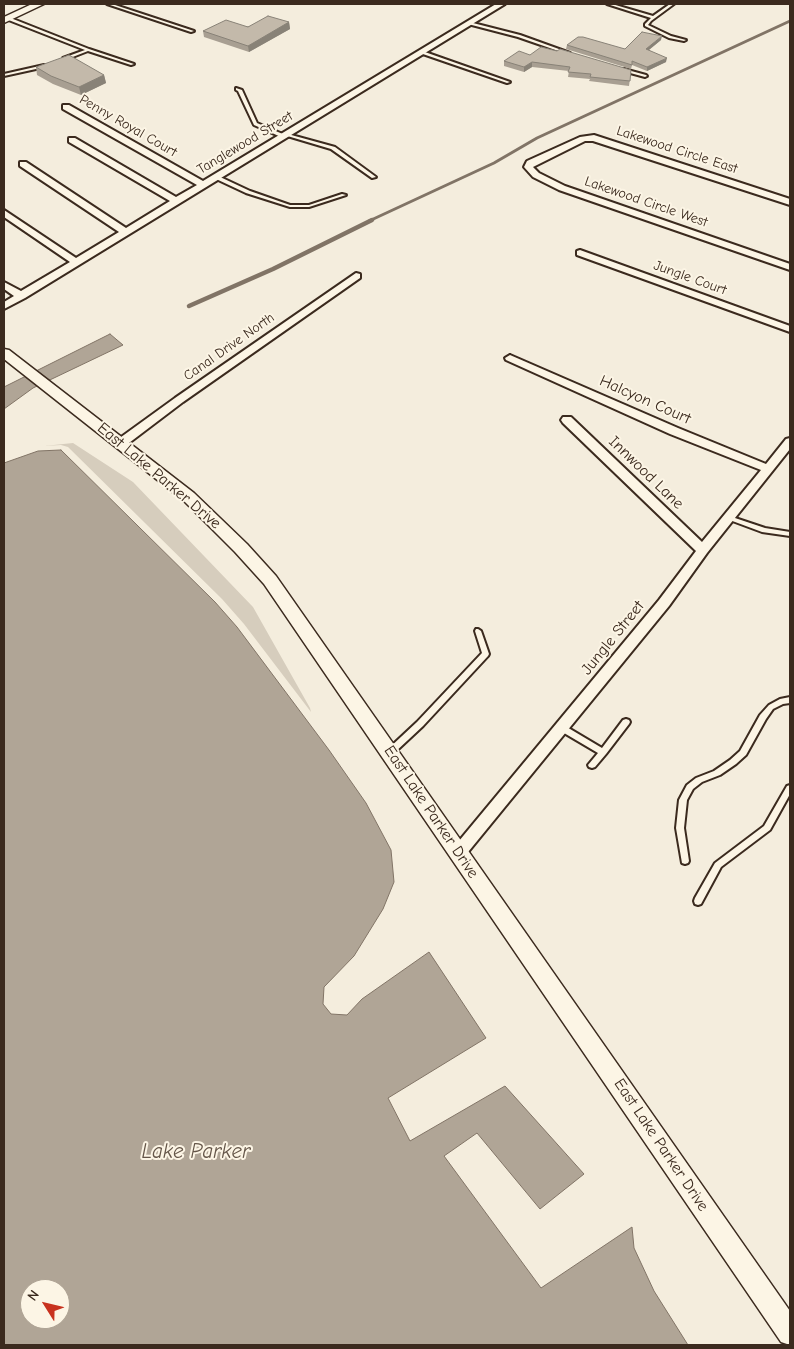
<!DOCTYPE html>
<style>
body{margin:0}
#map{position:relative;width:794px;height:1349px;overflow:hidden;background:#f4eddd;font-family:"Comic Neue",sans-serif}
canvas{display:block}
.frame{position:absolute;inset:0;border:5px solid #3b2a1e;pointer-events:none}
.north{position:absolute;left:20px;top:1279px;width:50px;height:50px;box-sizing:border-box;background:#fcf5e5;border:1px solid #afa495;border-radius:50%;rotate:306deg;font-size:14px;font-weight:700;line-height:20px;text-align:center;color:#3b2a1e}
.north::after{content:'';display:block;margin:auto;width:18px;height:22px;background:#c8321e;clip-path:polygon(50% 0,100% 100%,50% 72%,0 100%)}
</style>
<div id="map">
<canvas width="794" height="1349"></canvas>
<div class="frame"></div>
<div class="north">N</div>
</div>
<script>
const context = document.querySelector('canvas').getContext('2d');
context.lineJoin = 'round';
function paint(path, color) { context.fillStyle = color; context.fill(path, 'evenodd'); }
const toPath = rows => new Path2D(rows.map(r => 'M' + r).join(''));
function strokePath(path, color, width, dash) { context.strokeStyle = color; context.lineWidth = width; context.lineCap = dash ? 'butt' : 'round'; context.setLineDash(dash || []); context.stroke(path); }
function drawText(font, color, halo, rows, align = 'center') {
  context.font = font + ' "Comic Neue",sans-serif'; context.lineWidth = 4; context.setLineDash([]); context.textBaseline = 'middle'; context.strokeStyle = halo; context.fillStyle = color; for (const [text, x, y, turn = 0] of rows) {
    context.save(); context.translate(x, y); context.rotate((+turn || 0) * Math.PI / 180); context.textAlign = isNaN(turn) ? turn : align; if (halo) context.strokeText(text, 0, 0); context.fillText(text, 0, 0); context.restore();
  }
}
const green = toPath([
 [73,443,133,482,253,607,310,708,311,712,244,624,222,599,68,447,61,445,44,446]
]);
const water = toPath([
 [110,334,123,345,33,388,4,409,4,387,110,334],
 [61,450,215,602,237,627,329,750,366,803,391,850,394,882,383,909,354,956,324,987,323,1004,331,1014,347,1015,362,999,429,952,486,1038,388,1098,410,1141,505,1086,584,1174,540,1209,477,1133,444,1156,541,1288,632,1227,634,1248,654,1291,688,1345,4,1345,4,463,38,451,61,450],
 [30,1289,60,1289,60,1319,30,1319,30,1289]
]);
const streamFar1 = toPath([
 [369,221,494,163,537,138,790,21]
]);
const stream = toPath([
 [189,306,273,269,372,220]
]);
const service = toPath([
 [107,4,112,4,194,31,191,32,107,4],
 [607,4,612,4,653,16,670,4,674,4,651,21,648,25,671,36,686,40,684,41,669,38,645,26,645,24,651,18,607,4],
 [6,17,8,17,89,49,134,64,131,65,88,51,65,60,63,60,63,58,85,50,6,19,6,17],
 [469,22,520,35,570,53,567,54,518,37,468,24,467,23,469,22],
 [420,51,422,51,510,82,507,83,420,53,420,51],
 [44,65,45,65,45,67,4,76,4,74,44,65],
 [624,69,646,75,647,76,645,77,623,71,623,69,624,69],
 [236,88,242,90,257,123,285,135,285,137,281,137,254,125,238,91,236,90,236,88],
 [284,133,335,147,376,177,372,178,331,149,284,135,284,133],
 [214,176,218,176,250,191,290,205,309,205,342,194,346,195,309,207,290,207,246,193,214,178,214,176],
 [729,516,765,528,790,532,790,536,762,532,727,519,726,518,727,517,729,516],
 [476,629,478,629,481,631,489,654,488,656,423,726,393,754,387,754,386,752,387,750,417,722,482,653,475,631,476,629],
 [790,697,790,703,783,704,773,709,766,719,746,755,736,764,720,775,702,782,693,789,687,800,684,828,689,861,688,863,685,864,682,863,676,828,679,800,687,785,696,778,714,771,730,760,740,751,760,715,769,705,780,699,790,697],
 [626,719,629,720,630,722,629,724,606,754,595,767,592,768,589,767,588,765,598,753,559,730,558,728,559,726,562,725,565,726,602,748,623,720,626,719],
 [790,785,790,794,770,830,721,867,701,904,698,905,695,904,694,901,695,898,715,863,764,826,787,786,790,785]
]);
const minor = toPath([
 [496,4,505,4,25,298,4,309,4,302,14,296,4,289,4,282,21,291,70,262,4,217,4,210,76,258,119,232,20,166,20,162,26,162,126,228,170,201,69,142,69,138,75,138,176,197,197,185,63,109,63,105,69,105,203,181,496,4],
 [594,135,790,199,790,205,593,141,585,141,533,167,539,173,565,186,790,264,790,270,559,190,533,177,524,167,527,161,580,137,594,135],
 [580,250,790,326,790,332,577,255,577,251,580,250],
 [356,273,360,274,360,278,183,402,125,446,117,446,115,443,117,440,175,398,356,273],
 [510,355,678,428,766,464,786,439,790,438,790,449,707,553,669,606,464,857,459,859,454,857,451,852,454,847,659,600,696,551,563,423,561,420,563,417,571,417,702,542,761,470,670,434,506,360,505,358,510,355]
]);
const tertiary = toPath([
 [32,4,44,4,4,23,4,17,32,4],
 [4,349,9,350,194,493,247,544,276,576,790,1311,790,1345,781,1342,264,584,235,552,184,501,4,359,4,349]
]);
const wall = toPath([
 [289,22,290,29,249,52,204,37,203,31],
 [661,40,649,50,666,62,647,71,632,65,631,69,566,49,567,45,625,49],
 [530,55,631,70,629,86,589,81,590,79,568,77,569,71,532,67,524,72,504,66,504,61],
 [36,67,104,75,106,83,81,95,53,84,37,75]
]);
const shadedWall = toPath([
 [289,22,290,29,249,52,248,46],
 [662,36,661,40,645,53,646,49],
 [667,58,666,62,647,71,647,67],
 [532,62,532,67,524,72,524,67],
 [104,75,106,83,81,95,79,87]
]);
const building = toPath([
 [268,16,289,22,248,46,203,31,226,20,248,27,268,16],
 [642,32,662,36,646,49,667,58,647,67,632,61,632,65,567,45,578,37,583,37,625,49,642,32],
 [541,47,557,51,560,49,631,70,630,81,590,77,591,74,568,72,570,67,532,62,524,67,504,61,519,51,530,55,541,47],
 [69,55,104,75,79,87,51,76,36,67,69,55]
]);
const farStreetnames = [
 ["Penny Royal Court",128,126,30],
 ["Tanglewood Street",245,143,-31],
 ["Lakewood Circle East",677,150,18],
 ["Lakewood Circle West",646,202,19],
 ["Jungle Court",690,278,20],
 ["Canal Drive North",229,347,-35]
];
const streetNames = [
 ["Halcyon Court",645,400,24],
 ["Innwood Lane",646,473,44],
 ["East Lake Parker Drive",159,476,40],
 ["Jungle Street",613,638,-51],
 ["East Lake Parker Drive",431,812,56],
 ["East Lake Parker Drive",661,1145,56]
];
const nearWaternames = [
 ["Lake Parker",196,1152]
];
paint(green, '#d6cdbd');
paint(water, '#b0a596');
strokePath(water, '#817466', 1);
strokePath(streamFar1, '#817466', 3);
strokePath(stream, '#817466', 4.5);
strokePath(service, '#3b2a1e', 4);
strokePath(minor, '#3b2a1e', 4);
strokePath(tertiary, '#3b2a1e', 3);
paint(service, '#fcf5e5');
paint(minor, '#fcf5e5');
paint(tertiary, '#fcf5e5');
paint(wall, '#a89f92');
paint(shadedWall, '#888277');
paint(building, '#c3b9aa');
strokePath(building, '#888277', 1);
drawText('14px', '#3b2a1e', '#fcf5e5', farStreetnames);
drawText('16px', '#3b2a1e', '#fcf5e5', streetNames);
drawText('italic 21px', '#645548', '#fcf5e5', nearWaternames);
</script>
